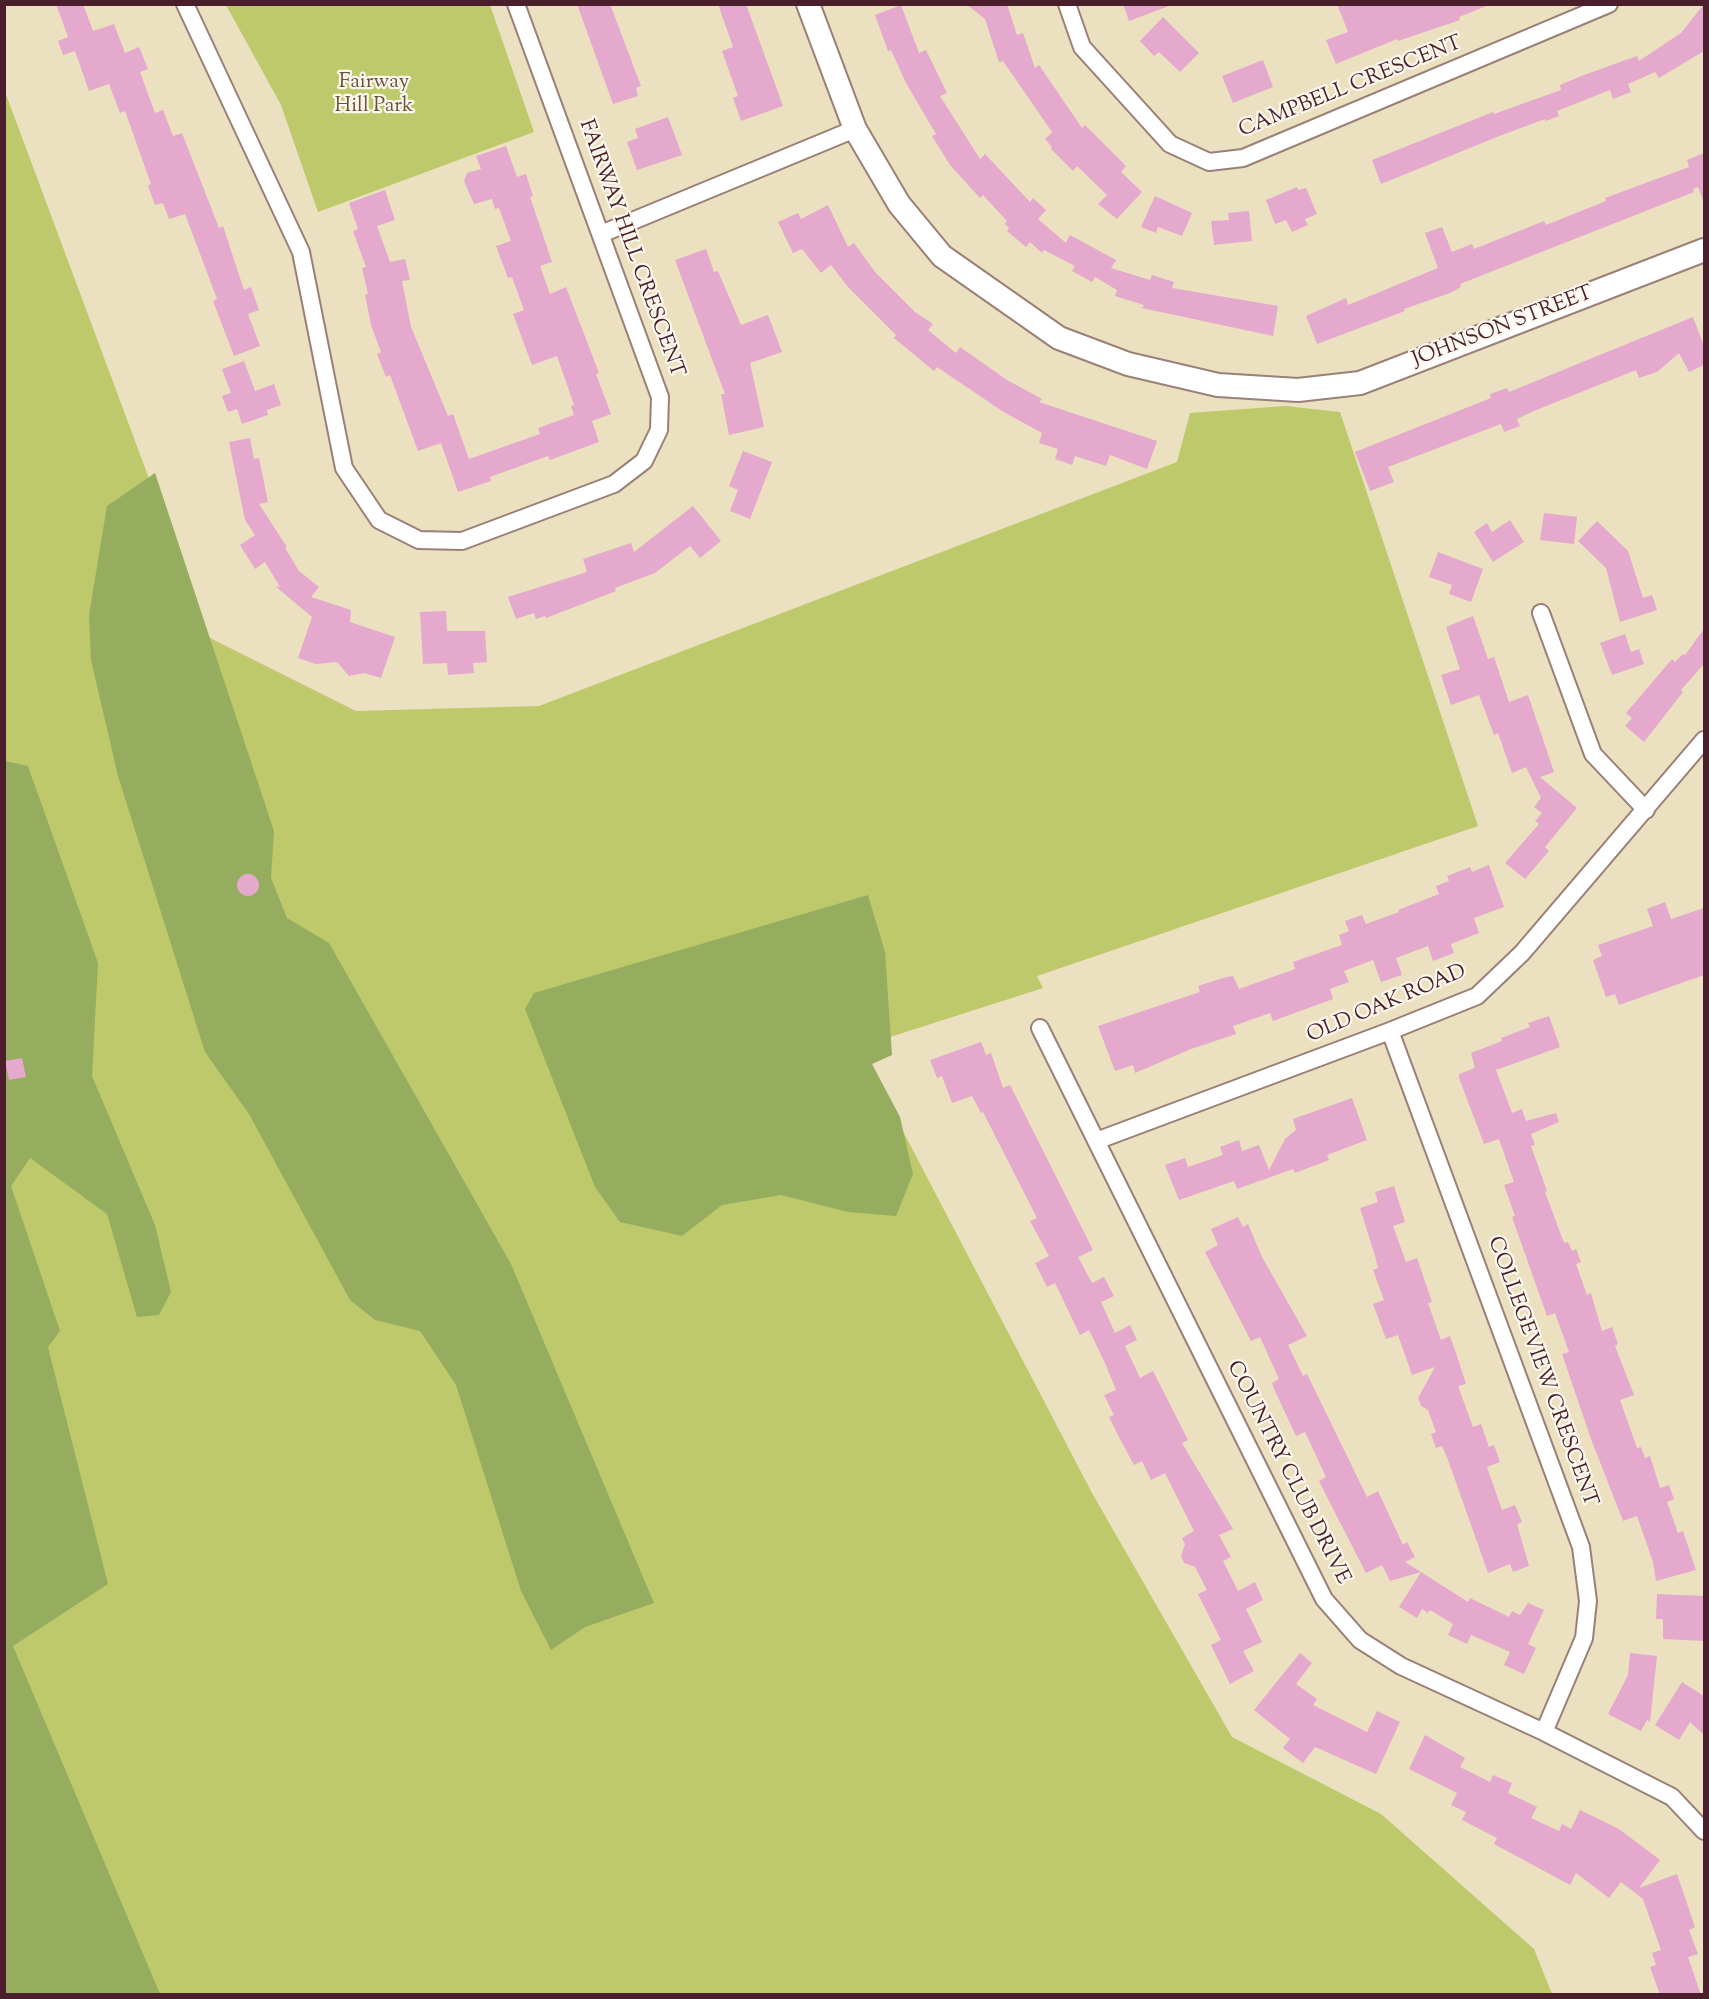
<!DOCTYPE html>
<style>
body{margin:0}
#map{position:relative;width:1709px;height:1999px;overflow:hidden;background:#ebe1c0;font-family:"Sorts Mill Goudy",serif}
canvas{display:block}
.frame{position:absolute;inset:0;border:6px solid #4a1f2b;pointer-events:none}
</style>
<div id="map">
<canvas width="1709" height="1999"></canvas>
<div class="frame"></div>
</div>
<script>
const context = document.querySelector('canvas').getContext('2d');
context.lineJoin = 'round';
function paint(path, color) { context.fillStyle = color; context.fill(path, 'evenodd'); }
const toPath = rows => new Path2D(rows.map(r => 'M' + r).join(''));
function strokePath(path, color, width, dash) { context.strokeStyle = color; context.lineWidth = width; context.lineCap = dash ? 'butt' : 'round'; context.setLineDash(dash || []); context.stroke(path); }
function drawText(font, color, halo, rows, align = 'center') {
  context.font = font + ' "Sorts Mill Goudy",serif'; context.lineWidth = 4.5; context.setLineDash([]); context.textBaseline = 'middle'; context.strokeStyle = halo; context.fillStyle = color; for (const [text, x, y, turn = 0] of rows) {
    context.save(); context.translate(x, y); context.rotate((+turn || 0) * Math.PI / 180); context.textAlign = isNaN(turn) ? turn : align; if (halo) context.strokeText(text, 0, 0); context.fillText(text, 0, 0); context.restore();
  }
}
const green = toPath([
 [226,5,490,5,534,132,318,212,281,105],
 [4,89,208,637,356,711,539,706,1177,462,1190,413,1285,406,1340,412,1478,826,1037,976,1043,988,859,1047,1092,1493,1232,1737,1381,1814,1534,1949,1552,1994,5,1994]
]);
const forest = toPath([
 [155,473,274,831,271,878,287,918,329,943,511,1264,654,1603,585,1627,551,1650,521,1591,456,1385,420,1331,375,1320,350,1300,249,1114,205,1052,118,776,91,660,89,615,107,506],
 [5,761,28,766,98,963,92,1076,155,1225,171,1292,159,1315,137,1317,107,1214,30,1158,11,1186,60,1331,48,1347,108,1584,13,1646,160,1994,5,1994],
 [868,895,885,952,892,1055,872,1064,900,1117,913,1174,896,1216,848,1212,781,1195,722,1205,682,1236,620,1222,595,1187,525,1009,534,993]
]);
const building = toPath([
 [56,4,83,4,93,31,114,24,125,53,139,47,148,69,140,72,155,113,163,110,173,136,182,133,219,228,223,226,244,290,251,287,259,310,248,314,260,346,234,356,213,301,217,299,185,214,169,219,163,203,155,205,148,186,151,184,125,111,120,113,109,84,89,91,75,51,63,55,58,41,68,37],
 [577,4,610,4,641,86,636,88,638,96,613,104],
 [718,4,746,4,783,106,741,121,733,98,738,96,722,51,733,47],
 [966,4,1007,4,1017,35,1023,33,1035,68,1039,65,1082,128,1085,125,1126,166,1121,172,1142,192,1117,219,1098,204,1107,195,1077,166,1073,171,1051,149,1052,147,1045,139,1052,132,1003,61,999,62,985,19],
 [1123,4,1169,4,1169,6,1129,21],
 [1337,4,1488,4,1489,5,1459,17,1460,20,1398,41,1397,39,1336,64,1326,40,1348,32],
 [1704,4,1704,51,1659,78,1655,72,1628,84,1631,92,1613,99,1610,90,1557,111,1559,116,1546,121,1545,119,1502,135,1381,184,1372,160,1493,112,1494,114,1561,90,1560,85,1584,75,1637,56,1639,61,1681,33],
 [901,5,919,53,926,50,947,93,940,96,980,159,985,154,1030,202,1033,198,1046,210,1038,219,1066,243,1070,235,1116,260,1111,268,1150,280,1152,275,1174,282,1172,288,1278,306,1273,336,1142,308,1144,305,1115,296,1117,290,1095,277,1092,282,1072,271,1075,266,1044,250,1042,253,1030,242,1026,247,1007,231,1009,228,1005,224,1007,221,983,195,980,198,950,165,932,136,936,134,906,83,891,50,888,51,875,15],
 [1163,17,1199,53,1180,72,1159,52,1154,56,1140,41],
 [1263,60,1273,87,1233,103,1222,76],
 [668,117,682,155,637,170,627,142,638,138,635,129],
 [506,146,517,177,526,174,533,196,530,197,552,262,540,266,550,294,566,287,599,373,596,374,611,414,592,421,599,442,550,460,548,456,490,477,491,481,458,492,441,443,418,451,390,375,386,377,377,354,381,352,371,325,365,295,368,294,362,268,366,267,353,231,358,229,349,203,385,190,395,220,377,226,390,262,405,259,410,280,402,281,411,327,448,416,453,414,469,459,540,434,538,428,574,415,571,406,574,405,557,356,532,365,513,314,524,310,512,277,508,278,496,246,511,241,499,208,495,209,492,199,474,204,464,181,467,173,481,169,476,156],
 [1704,153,1704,203,1698,187,1693,189,1694,192,1460,284,1461,287,1450,293,1404,309,1405,311,1317,344,1306,316,1346,298,1348,305,1438,268,1425,233,1442,227,1452,252,1472,244,1474,249,1544,221,1546,225,1606,201,1605,198,1689,167,1687,160],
 [1297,187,1298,190,1306,188,1317,214,1305,219,1308,225,1292,232,1286,220,1275,224,1266,200],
 [1155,196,1192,213,1182,236,1158,227,1156,233,1141,227],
 [828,205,848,247,854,243,875,272,915,312,933,324,928,330,956,353,960,347,1007,380,1042,399,1039,402,1157,441,1147,469,1110,455,1106,466,1075,456,1072,465,1055,459,1058,449,1039,443,1042,433,1002,411,937,367,934,371,894,338,896,335,848,287,831,265,821,273,802,249,793,253,778,222,798,213,801,219],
 [1249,211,1252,241,1214,245,1211,221,1229,220,1228,213],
 [706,249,714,272,718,271,741,325,768,315,782,352,750,363,764,427,729,435,721,394,725,394,675,260],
 [1693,317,1704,346,1704,365,1689,372,1679,353,1657,372,1639,378,1636,370,1534,411,1517,419,1520,426,1504,432,1501,424,1388,467,1394,482,1370,491,1355,452,1491,398,1490,394,1507,388,1509,392],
 [244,361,255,391,274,384,281,405,267,410,268,415,242,424,237,409,228,412,222,396,231,393,222,369],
 [250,438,254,459,259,458,268,502,259,504,287,547,285,548,299,571,319,587,311,597,351,610,350,622,395,637,381,678,364,673,349,676,337,662,316,664,298,658,312,617,275,586,280,587,265,562,255,569,240,545,255,535,245,520,229,442],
 [743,451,772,462,750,519,730,511,738,490,729,486],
 [693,506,721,541,700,558,690,546,655,573,615,588,616,591,546,618,545,616,536,619,534,613,516,619,508,597,587,572,583,559,631,543,634,552],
 [1544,513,1577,517,1574,544,1540,540],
 [1510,520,1524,542,1493,562,1474,532,1487,523,1492,532],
 [1597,521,1628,551,1643,598,1652,595,1657,610,1620,622,1606,568,1578,541],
 [1438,552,1483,569,1471,602,1449,594,1452,585,1429,577],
 [446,611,447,631,485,631,487,662,473,663,474,673,448,675,447,663,423,664,420,612],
 [1473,616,1488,659,1494,657,1509,702,1528,695,1554,772,1540,777,1577,808,1545,847,1549,851,1525,879,1505,863,1539,824,1535,821,1542,813,1534,807,1541,798,1526,767,1512,773,1498,733,1494,735,1479,695,1451,705,1441,675,1460,669,1446,627],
 [1704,629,1704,664,1681,690,1683,692,1644,742,1625,726,1632,718,1626,713,1672,659,1675,662,1683,654,1685,655],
 [1625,634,1631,652,1639,649,1644,664,1612,675,1600,643],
 [1489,865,1504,907,1474,918,1479,933,1451,944,1454,953,1433,961,1428,946,1396,958,1402,975,1381,982,1373,960,1344,971,1349,982,1330,989,1333,999,1273,1021,1270,1013,1233,1026,1236,1034,1191,1049,1135,1073,1133,1065,1115,1071,1098,1026,1200,992,1198,986,1223,978,1233,976,1239,989,1295,969,1293,962,1342,945,1339,935,1349,931,1345,921,1362,915,1366,924,1399,912,1398,910,1439,894,1436,886,1449,881,1447,876,1470,867,1472,872],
 '237 885a11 11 0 1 1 22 0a11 11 0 1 1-22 0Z',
 [1665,902,1671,919,1704,908,1704,975,1619,1005,1615,994,1606,997,1593,960,1602,956,1598,945,1653,926,1647,909],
 [1549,1016,1560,1047,1496,1070,1512,1113,1522,1109,1526,1121,1556,1113,1559,1122,1531,1134,1535,1145,1531,1146,1547,1191,1545,1192,1564,1243,1568,1242,1572,1251,1576,1249,1581,1262,1576,1264,1587,1295,1591,1293,1602,1331,1612,1327,1618,1344,1615,1346,1634,1395,1620,1400,1637,1448,1641,1447,1645,1458,1650,1456,1660,1488,1669,1485,1674,1499,1667,1502,1678,1533,1683,1531,1696,1570,1656,1581,1653,1562,1637,1516,1623,1521,1591,1439,1562,1354,1569,1352,1555,1313,1547,1316,1512,1217,1515,1216,1504,1185,1514,1182,1499,1139,1484,1144,1459,1078,1459,1074,1475,1068,1471,1053,1502,1041,1501,1038,1530,1027,1528,1023],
 [981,1042,986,1055,991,1053,1003,1088,1010,1085,1093,1250,1078,1257,1092,1283,1104,1277,1114,1296,1101,1302,1115,1333,1130,1325,1137,1340,1125,1346,1140,1378,1153,1371,1188,1440,1182,1443,1233,1529,1219,1535,1231,1557,1223,1561,1238,1591,1255,1582,1263,1600,1246,1609,1262,1642,1243,1651,1254,1671,1230,1684,1211,1645,1221,1640,1198,1594,1207,1590,1195,1567,1184,1563,1181,1556,1185,1544,1182,1538,1194,1531,1165,1473,1151,1480,1142,1461,1134,1465,1120,1439,1109,1417,1114,1415,1104,1395,1116,1390,1105,1363,1089,1330,1080,1335,1055,1283,1047,1287,1035,1263,1049,1256,1030,1221,1037,1218,983,1112,981,1113,972,1096,952,1103,942,1076,937,1078,930,1060],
 [22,1058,26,1077,9,1080,5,1061],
 [1352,1098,1367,1140,1327,1155,1329,1160,1295,1173,1293,1169,1237,1189,1234,1181,1179,1200,1165,1165,1185,1158,1188,1167,1223,1155,1220,1147,1239,1140,1242,1151,1259,1145,1269,1170,1285,1139,1296,1130,1293,1119],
 [1394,1186,1405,1222,1393,1226,1406,1262,1417,1258,1432,1302,1428,1303,1441,1340,1450,1336,1458,1359,1466,1384,1458,1386,1473,1427,1481,1424,1489,1447,1494,1445,1500,1462,1487,1467,1502,1510,1515,1505,1522,1522,1517,1524,1529,1566,1513,1572,1510,1564,1488,1573,1447,1457,1442,1446,1436,1448,1431,1434,1436,1432,1428,1410,1421,1406,1418,1398,1435,1367,1412,1375,1398,1335,1386,1339,1373,1304,1384,1300,1373,1270,1378,1268,1375,1256,1360,1208,1378,1202,1375,1192],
 [1238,1217,1243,1227,1248,1224,1262,1257,1307,1336,1288,1345,1303,1376,1307,1374,1367,1497,1378,1491,1403,1545,1407,1542,1415,1557,1405,1562,1421,1572,1390,1581,1382,1565,1366,1573,1330,1503,1319,1481,1326,1477,1305,1432,1296,1436,1275,1391,1272,1383,1279,1379,1260,1337,1251,1341,1205,1252,1218,1245,1211,1229],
 [1421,1572,1468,1602,1470,1598,1509,1617,1512,1611,1520,1615,1528,1603,1544,1610,1528,1644,1536,1648,1524,1674,1504,1665,1510,1652,1471,1635,1467,1644,1448,1635,1453,1624,1430,1610,1428,1613,1422,1609,1417,1618,1399,1607],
 [1657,1594,1704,1596,1704,1641,1663,1639,1663,1619,1656,1619],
 [1300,1653,1312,1663,1296,1684,1317,1699,1313,1705,1367,1732,1377,1711,1400,1722,1376,1774,1315,1747,1303,1763,1283,1748,1290,1739,1254,1710],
 [1630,1653,1657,1656,1650,1722,1647,1720,1641,1731,1608,1714,1628,1675],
 [1682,1682,1704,1696,1704,1735,1690,1722,1679,1740,1655,1725],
 [1425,1735,1465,1758,1460,1767,1490,1782,1493,1775,1512,1783,1508,1793,1537,1807,1531,1818,1559,1831,1562,1824,1571,1829,1580,1810,1619,1829,1660,1860,1639,1888,1677,1874,1695,1927,1689,1930,1698,1954,1688,1957,1701,1995,1660,1995,1650,1967,1656,1965,1652,1953,1661,1950,1643,1899,1621,1882,1609,1898,1576,1873,1570,1885,1494,1844,1497,1838,1462,1820,1466,1812,1451,1805,1457,1793,1409,1769]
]);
const street = toPath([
 [185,4,301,252,344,468,379,520,419,540,462,541,614,484,644,461,659,430,660,397,516,4],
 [1067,4,1082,47,1170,144,1209,162,1243,158,1609,4],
 [601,234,855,129],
 [1541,613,1593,754,1646,810],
 [1040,1028,1324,1599,1360,1640,1401,1666,1544,1732,1672,1797,1704,1831],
 [1390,1031,1581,1547,1588,1601,1584,1638,1544,1732],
 [1096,1141,1390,1031,1477,996,1522,953,1704,740]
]);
const secondary = toPath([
 [808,4,855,129,899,204,942,256,1059,338,1128,364,1218,385,1298,390,1360,383,1704,250]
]);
const parkNames = [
 ["Fairway",374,83],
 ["Hill Park",374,107]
];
const streetNames = [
 ["CAMPBELL CRESCENT",1351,88,-22],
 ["FAIRWAY HILL CRESCENT",630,249,70],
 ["JOHNSON STREET",1503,328,-21],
 ["OLD OAK ROAD",1387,1005,-23],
 ["COLLEGEVIEW CRESCENT",1541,1372,70],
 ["COUNTRY CLUB DRIVE",1287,1473,63]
];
paint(green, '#bdc96b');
paint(forest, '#96ad5f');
paint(building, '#e4a9cc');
strokePath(street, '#9a8076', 20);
strokePath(secondary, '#9a8076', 26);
strokePath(street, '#fff', 16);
strokePath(secondary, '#fff', 22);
drawText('21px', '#6c523e', '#fbf7ec', parkNames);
drawText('21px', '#4a1f2b', '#fbf7ec', streetNames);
</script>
